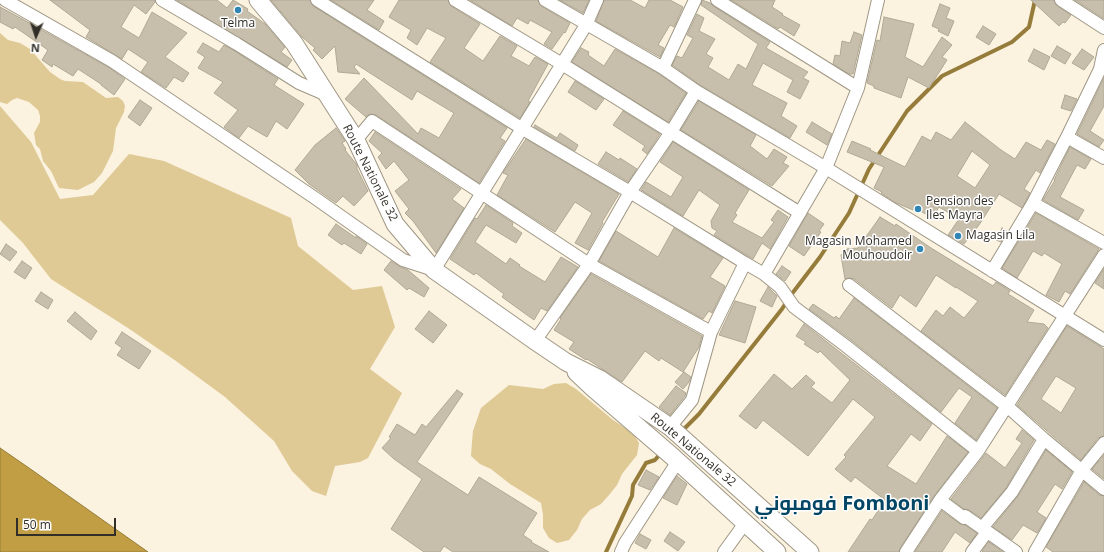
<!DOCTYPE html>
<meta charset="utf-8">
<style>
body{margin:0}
#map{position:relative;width:1104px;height:552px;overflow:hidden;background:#fbf2df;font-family:"Open Sans",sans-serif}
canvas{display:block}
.north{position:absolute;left:16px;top:16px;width:40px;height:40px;-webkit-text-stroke:3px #fff;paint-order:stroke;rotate:183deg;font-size:11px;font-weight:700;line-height:16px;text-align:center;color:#312e27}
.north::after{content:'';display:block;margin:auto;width:14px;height:18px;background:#312e27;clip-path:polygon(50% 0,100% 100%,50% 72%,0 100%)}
.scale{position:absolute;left:16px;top:518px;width:100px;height:18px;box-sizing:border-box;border:2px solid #312e27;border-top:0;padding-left:5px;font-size:12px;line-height:14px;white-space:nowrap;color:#312e27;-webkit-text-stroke:3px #fff;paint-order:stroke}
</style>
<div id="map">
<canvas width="1104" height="552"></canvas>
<div class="north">N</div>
<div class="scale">50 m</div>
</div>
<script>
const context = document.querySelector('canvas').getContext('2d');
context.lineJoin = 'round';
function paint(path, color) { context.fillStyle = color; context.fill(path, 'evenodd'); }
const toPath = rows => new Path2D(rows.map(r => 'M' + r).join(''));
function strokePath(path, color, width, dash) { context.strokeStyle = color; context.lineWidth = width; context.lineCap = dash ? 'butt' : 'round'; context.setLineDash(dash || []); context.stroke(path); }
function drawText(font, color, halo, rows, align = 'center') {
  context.font = font + ' "Open Sans",Cairo,sans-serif'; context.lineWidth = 3; context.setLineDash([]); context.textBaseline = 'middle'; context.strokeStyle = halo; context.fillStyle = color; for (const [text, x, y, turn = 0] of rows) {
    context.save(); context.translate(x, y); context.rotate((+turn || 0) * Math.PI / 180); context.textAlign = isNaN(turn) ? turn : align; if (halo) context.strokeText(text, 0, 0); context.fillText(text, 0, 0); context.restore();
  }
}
const green = toPath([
 [0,33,8,40,20,43,30,49,50,72,60,79,65,81,83,82,106,98,118,97,123,101,125,106,124,112,116,128,113,151,102,173,94,182,78,190,59,188,51,171,43,161,40,149,36,145,34,133,40,122,40,116,38,110,29,102,17,98,12,100,7,104,0,102],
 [0,106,31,142,60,199,93,195,129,154,164,161,291,218,298,246,353,290,382,286,395,327,370,369,402,393,368,458,360,462,335,466,326,496,312,491,292,471,274,441,225,397,176,361,128,328,51,279,23,243,0,220],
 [566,383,576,389,613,420,633,433,639,443,637,455,622,474,617,485,609,495,601,504,590,510,582,519,577,530,569,540,557,543,549,538,543,528,543,515,541,503,510,484,491,469,480,464,471,456,472,442,473,431,481,408,509,385,543,389,554,384]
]);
const water = toPath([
 [0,448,29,468,148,552,0,552,0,448]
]);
const stream = toPath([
 [681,432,699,414,782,309,791,295,820,257,849,213,869,169,907,111,942,76,1012,42,1029,27,1035,0],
 [606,552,632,496,633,485,646,463,655,460,661,453]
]);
const building = toPath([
 [50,0,155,0,155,2,146,14,134,5,121,27,139,38,152,12,187,33,165,57,189,73,183,82,174,77,166,88,141,72,148,62,128,49,122,59,86,37,90,30,50,0],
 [177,0,217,0,227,8,233,0,248,9,247,11,265,24,285,47,281,52,292,60,287,67,177,0],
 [271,0,310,0,313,6,507,128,500,138,505,141,479,183,376,115,370,114,366,117,345,99,364,78,418,134,421,128,439,138,454,113,417,91,412,100,356,64,354,67,360,74,338,72,335,46,322,59,313,50,315,48,302,37,271,0],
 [331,0,374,0,367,10,384,21,379,30,331,0],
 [399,0,448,0,451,6,480,24,464,48,483,61,500,36,517,46,511,56,529,66,535,57,548,64,528,101,530,102,520,118,430,62,446,38,427,28,417,45,407,38,411,30,389,17,399,0],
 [470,0,538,0,541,6,570,23,565,33,564,32,552,49,544,44,552,32,550,31,530,20,528,24,517,18,512,26,470,0],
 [560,0,589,0,583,13,560,0],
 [604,0,630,0,645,8,649,0,670,0,683,7,674,27,670,25,658,45,664,48,660,57,596,21,604,0],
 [702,0,710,3,713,6,770,42,766,48,808,72,803,78,809,81,800,99,787,92,793,80,763,63,752,85,787,103,781,116,797,126,790,138,700,85,672,65,677,56,682,58,693,38,687,35,697,14,704,18,699,31,715,39,706,54,713,58,708,67,729,80,738,64,746,69,758,44,701,5,702,0],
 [731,0,775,0,772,7,783,14,782,15,800,25,794,36,780,27,778,29,731,0],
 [1031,0,1054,0,1057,6,1071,15,1065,23,1063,22,1059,26,1031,0],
 [1075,0,1104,0,1104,19,1075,0],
 [940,4,950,8,946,18,954,21,948,36,938,31,939,29,932,26,940,4],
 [0,7,24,20,108,67,125,79,114,95,101,85,101,84,78,69,73,76,53,64,52,67,42,60,48,50,15,27,13,29,0,22,0,7],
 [884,17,914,24,905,57,923,67,942,37,952,45,942,57,947,60,929,88,908,77,901,98,874,88,874,86,867,83,877,40,880,41,884,17],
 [983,26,996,34,989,45,976,37,983,26],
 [854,32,862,35,853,74,849,74,833,64,835,55,840,56,842,41,850,43,854,32],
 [203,43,219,52,224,45,233,50,278,79,274,85,304,104,287,129,276,121,267,137,248,126,239,138,224,127,238,110,214,93,223,82,198,68,205,57,197,52,203,43],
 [1057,46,1071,54,1065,64,1051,56,1057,46],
 [581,48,589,52,588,55,604,66,615,49,659,74,686,93,668,122,572,62,581,48],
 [1034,49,1050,57,1044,70,1028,61,1034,49],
 [1082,49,1094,57,1084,70,1072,63,1082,49],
 [1104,78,1104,106,1090,131,1104,140,1099,147,1077,134,1104,78],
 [575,81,604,99,596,110,568,92,575,81],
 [1065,95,1077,99,1071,111,1061,108,1065,95],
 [140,100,152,108,140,126,128,117,140,100],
 [699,101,756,135,750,146,767,159,774,149,787,157,783,163,789,166,772,186,681,130,699,101],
 [623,111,660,134,647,154,642,150,645,146,613,125,623,111],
 [812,122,832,134,827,145,806,132,812,122],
 [965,122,1001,150,1015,159,1026,142,1041,150,1047,140,1055,144,1040,173,1036,170,1024,189,1030,193,1022,208,999,194,979,225,964,244,948,235,959,219,939,207,932,218,914,207,913,210,894,202,881,193,882,192,874,188,884,167,847,152,852,141,871,149,870,150,905,167,922,136,931,141,936,132,951,140,965,122],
 [972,151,990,165,975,188,957,176,972,151],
 [535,125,557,138,560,133,578,145,575,151,534,127,535,125],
 [336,128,345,141,342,143,346,149,345,150,357,165,357,169,368,191,354,206,343,196,336,203,309,184,295,170,315,145,336,128],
 [375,132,461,189,452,199,464,208,436,253,413,221,405,213,409,209,395,191,409,180,394,161,386,169,378,157,382,153,369,141,375,132],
 [526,139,619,194,602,222,603,223,588,250,575,243,592,213,575,202,555,232,497,195,508,175,503,173,526,139],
 [673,142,749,190,735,213,737,215,732,222,762,238,774,222,771,220,778,210,788,217,770,249,762,243,753,259,714,235,717,231,712,228,711,221,720,205,699,190,683,216,641,190,646,182,671,197,683,177,660,162,673,142],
 [1070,147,1091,159,1085,169,1077,165,1060,197,1084,210,1078,220,1043,200,1055,180,1054,180,1070,147],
 [606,152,619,160,620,158,637,169,628,182,598,164,606,152],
 [486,205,513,223,512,226,522,233,516,243,486,225,475,242,506,264,510,258,520,265,519,266,545,282,561,257,578,267,547,311,541,308,534,320,502,297,504,294,476,273,474,275,450,259,475,218,477,219,486,205],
 [808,213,824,224,819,231,821,232,804,256,789,246,808,213],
 [1036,213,1099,249,1070,294,1065,291,1059,302,1046,295,1062,264,1044,253,1042,256,1033,251,1017,278,1002,268,1036,213],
 [880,217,895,226,896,224,931,248,993,286,996,282,1010,291,1008,294,1034,310,1027,322,1044,324,1048,328,1005,395,921,331,936,310,943,316,950,307,964,318,978,301,956,287,956,288,936,275,916,307,900,295,892,308,854,279,850,278,845,279,841,255,847,249,858,248,880,217],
 [336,224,356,238,356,236,367,244,361,254,344,243,342,245,328,235,336,224],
 [674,228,723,258,710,277,725,286,712,313,709,311,703,319,599,261,616,231,658,257,674,228],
 [1002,228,1007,231,1001,242,996,240,1002,228],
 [6,244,17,252,10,261,0,254,6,244],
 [22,261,32,268,25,279,14,272,22,261],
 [391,261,399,266,408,270,429,288,424,297,409,288,407,290,384,270,391,261],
 [782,266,791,272,785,281,776,274,782,266],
 [1104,269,1104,289,1095,283,1104,269],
 [591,274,702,336,699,347,683,372,661,358,659,361,645,351,622,382,587,359,586,360,569,349,574,342,554,330,561,319,560,318,591,274],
 [768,287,777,296,772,307,760,301,768,287],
 [41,292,53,300,48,309,35,301,41,292],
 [854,298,997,408,976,440,955,423,972,397,959,388,941,412,851,340,809,309,813,304,834,318,836,316,839,319,854,298],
 [735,301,756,307,745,343,719,335,735,301],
 [429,311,447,325,433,343,415,329,429,311],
 [75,312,97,331,91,340,67,321,75,312],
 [804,324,932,424,920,441,911,434,887,466,916,484,947,436,968,452,934,496,900,548,899,552,848,552,870,519,872,520,885,500,855,477,851,482,835,469,846,457,844,455,875,417,853,399,808,456,763,420,756,429,739,416,774,374,792,389,806,375,815,383,811,387,832,403,850,380,820,351,818,353,804,344,806,342,796,336,804,324],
 [1067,326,1104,349,1104,436,1098,438,1081,460,1017,405,1067,326],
 [1056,376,1076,388,1061,413,1041,399,1056,376],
 [122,332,151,351,139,369,117,355,122,348,115,343,122,332],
 [684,372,691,377,689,382,683,389,675,382,684,372],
 [676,386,686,393,685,396,670,415,659,407,676,386],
 [457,390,463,394,417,462,468,495,479,477,537,513,523,535,532,541,531,542,549,552,453,552,444,546,440,552,424,552,391,529,422,479,394,459,382,448,391,438,389,437,397,424,415,435,422,424,426,427,457,390],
 [1022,430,1034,440,1006,488,981,518,969,510,964,509,951,499,986,453,1005,468,1022,443,1016,439,1022,430],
 [1046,450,1072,472,1062,489,1055,484,1037,512,1046,518,1037,533,1023,525,1012,540,993,527,1018,496,1046,450],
 [1104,455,1104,479,1092,469,1104,455],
 [646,470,659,477,650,490,638,485,646,470],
 [677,476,687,484,677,505,663,498,677,476],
 [1084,482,1099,495,1104,496,1104,552,1053,552,1046,547,1084,482],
 [942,511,960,524,965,525,977,533,970,543,955,532,942,552,915,552,942,511],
 [670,532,685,542,678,551,664,541,670,532],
 [640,534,651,540,646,549,635,543,640,534],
 [989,542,1003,552,983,552,982,551,989,542]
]);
const street = toPath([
 [5,0,112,61,315,198,403,260,434,270,562,64,586,25,597,0],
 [162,0,237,44,299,83,327,95],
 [317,0,523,129,630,192,745,263],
 [455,0,562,64,800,213],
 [545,0,663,68,696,91,826,168,1104,340],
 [717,0,858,88],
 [1061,0,1104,28],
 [663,68,695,0],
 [1067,137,1104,158],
 [356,140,372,121,589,264,711,332],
 [1033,203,1104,243],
 [992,271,1033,203,1067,137,1100,69,1104,50],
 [764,274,780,287,794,307,846,346,978,451],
 [849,285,1008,407,1044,439,1104,489],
 [535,341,589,264,630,192,671,132,696,91],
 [670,427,692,400,711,332,745,263,764,274,826,168,858,88,878,0],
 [940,500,964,518,965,516,1016,552],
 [982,528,1012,492,1044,439],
 [621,552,625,543,678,461],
 [724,552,745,523],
 [906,552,940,500,978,451,1104,255],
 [972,552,987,532],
 [1035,552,1082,470,1104,443]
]);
const secondary = toPath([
 [258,0,294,43,356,140,395,224,434,270,535,341,566,362,600,379,670,427,810,552],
 [576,372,593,388,673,457,777,552]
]);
const markers = [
 [238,10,4,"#3185b5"],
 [918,209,4,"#3185b5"],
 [958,236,4,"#3185b5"],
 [920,249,4,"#3185b5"]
];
const poiNames = [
 ["Telma",238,24,"center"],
 ["Pension des",926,202],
 ["Iles Mayra",926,216],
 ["Magasin Lila",966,236],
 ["Magasin Mohamed",912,242,"right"],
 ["Mouhoudoir",912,256,"right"]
];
const streetNames = [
 ["Route Nationale 32",370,173,63],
 ["Route Nationale 32",693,450,40]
];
const townNames = [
 ["فومبوني Fomboni",842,504]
];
paint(green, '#dfc995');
paint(water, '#c19e43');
strokePath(water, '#967c3b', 1);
strokePath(stream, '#967c3b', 4);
paint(building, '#c7bfac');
strokePath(building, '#afa895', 1);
strokePath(street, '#9f9785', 14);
strokePath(secondary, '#9f9785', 19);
strokePath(street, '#fff', 12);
strokePath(secondary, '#fff', 17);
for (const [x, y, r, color] of markers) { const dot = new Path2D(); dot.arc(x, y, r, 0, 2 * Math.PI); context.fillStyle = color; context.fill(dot); strokePath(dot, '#fff', 1.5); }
drawText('12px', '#312e27', '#fff', poiNames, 'left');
drawText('12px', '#312e27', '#fff', streetNames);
drawText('bold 20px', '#034565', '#fff', townNames);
</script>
